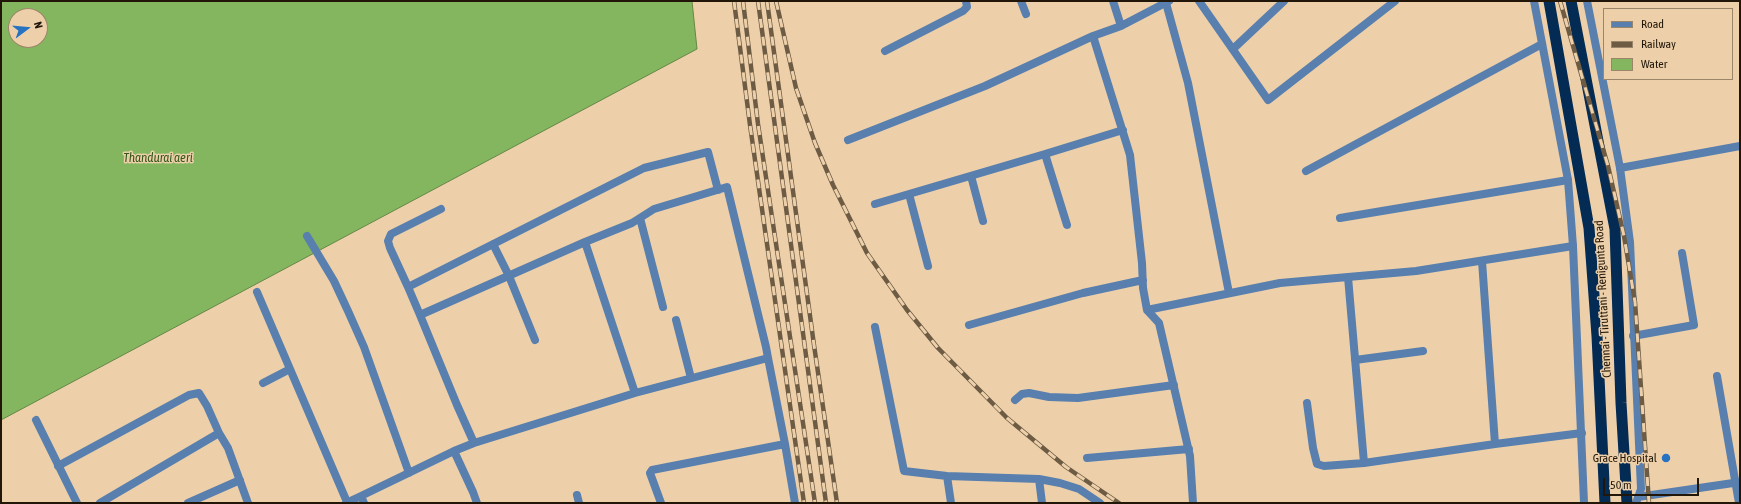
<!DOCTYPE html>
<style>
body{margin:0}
#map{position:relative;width:1741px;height:504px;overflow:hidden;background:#edd0aa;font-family:"Asap Condensed",sans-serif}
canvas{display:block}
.frame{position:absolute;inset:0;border:2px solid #211608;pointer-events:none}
.legend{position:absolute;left:1603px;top:8px;width:130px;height:72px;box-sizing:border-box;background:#edd0aa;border:1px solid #9b8669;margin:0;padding:5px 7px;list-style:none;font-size:12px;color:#211608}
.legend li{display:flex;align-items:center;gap:8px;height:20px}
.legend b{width:20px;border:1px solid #9b8669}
.north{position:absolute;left:8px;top:8px;width:40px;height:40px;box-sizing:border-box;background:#edd0aa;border:1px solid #9b8669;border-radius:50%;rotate:74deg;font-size:11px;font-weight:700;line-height:16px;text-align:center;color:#211608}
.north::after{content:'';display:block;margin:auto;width:14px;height:18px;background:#2872c2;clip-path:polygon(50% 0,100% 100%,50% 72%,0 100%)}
.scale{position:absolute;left:1603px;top:478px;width:96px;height:18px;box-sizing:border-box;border:2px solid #211608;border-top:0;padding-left:5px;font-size:12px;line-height:14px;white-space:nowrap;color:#211608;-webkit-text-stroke:3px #edd0aa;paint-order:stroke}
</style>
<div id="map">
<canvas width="1741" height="504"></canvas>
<div class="frame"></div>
<ul class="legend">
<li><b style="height:5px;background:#587fae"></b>Road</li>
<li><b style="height:5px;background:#6d5b44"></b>Railway</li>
<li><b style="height:11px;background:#83b65f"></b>Water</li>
</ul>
<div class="north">N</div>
<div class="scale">50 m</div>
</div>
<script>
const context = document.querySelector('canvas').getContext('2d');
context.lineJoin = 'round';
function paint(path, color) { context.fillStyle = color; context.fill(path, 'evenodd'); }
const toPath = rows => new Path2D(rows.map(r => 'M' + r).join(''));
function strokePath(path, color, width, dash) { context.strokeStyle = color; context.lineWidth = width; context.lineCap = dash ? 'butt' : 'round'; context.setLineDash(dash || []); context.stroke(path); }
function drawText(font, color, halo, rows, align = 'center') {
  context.font = font + ' "Asap Condensed",sans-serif'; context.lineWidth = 3; context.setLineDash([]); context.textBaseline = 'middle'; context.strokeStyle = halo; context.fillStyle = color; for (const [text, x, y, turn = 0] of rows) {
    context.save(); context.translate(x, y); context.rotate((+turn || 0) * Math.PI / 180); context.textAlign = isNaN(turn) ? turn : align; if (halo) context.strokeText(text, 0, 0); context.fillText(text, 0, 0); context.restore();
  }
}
const water = toPath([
 [1,1,692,1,697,49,1,420,1,1],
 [16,16,40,16,40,40,16,40,16,16]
]);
const minor = toPath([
 [1021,1,1026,14],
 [1113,1,1121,26],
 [1199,1,1268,100,1395,1],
 [1166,3,1188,83,1229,293],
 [1093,36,1130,155,1142,263,1143,288,1147,310,1159,323,1190,456,1193,503],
 [1233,49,1284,1],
 [885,51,963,11,967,7,966,1],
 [848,140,985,86,1093,36,1121,26,1169,1],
 [1045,154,1123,130],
 [1620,168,1740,146],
 [1306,171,1542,44],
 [971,176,983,221],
 [909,194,928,266],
 [875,204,1045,154,1067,225],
 [640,218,663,307],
 [1340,218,1568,180],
 [307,236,334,281,348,311,364,347,409,473],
 [585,242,420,315,457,405,474,443,635,393],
 [493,244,509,276,535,340],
 [1482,261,1495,444,1582,433],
 [1348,277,1364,463,1495,444],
 [408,287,390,248,388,241,391,234,441,209],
 [257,292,347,502],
 [1147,310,1280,283,1416,271,1573,246],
 [420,315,408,287,644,168,708,152,718,190],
 [676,320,691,378],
 [969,325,1083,293,1143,280],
 [875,327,904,471,947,476,1039,479,1042,503],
 [1633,336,1694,325,1682,253],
 [768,358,635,393,585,242,632,223,654,209,727,187,766,347,768,358,785,444,795,503],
 [1355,360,1423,351],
 [1717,376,1739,503],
 [263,383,290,369],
 [1015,400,1022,394,1029,393,1049,397,1078,398,1174,385],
 [1307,403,1313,448,1317,464,1324,466,1364,463],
 [36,420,77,503],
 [474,443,454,451,473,492,477,503],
 [1087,458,1189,449],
 [58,466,189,395,199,393,207,406,219,433],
 [947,476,951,503],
 [1039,479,1060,483,1079,489,1100,503],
 [577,495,579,503],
 [100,503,219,433,228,448,248,503],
 [188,503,240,480],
 [346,503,361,496],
 [364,503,361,496,454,451],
 [661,503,650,473,652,470,785,444]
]);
const tertiary = toPath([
 [1534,1,1568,180,1573,246,1584,503],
 [1587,1,1620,168,1630,242,1641,489,1636,503],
 [1638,497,1740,482]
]);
const trunk = toPath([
 [1549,1,1589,228,1597,336,1605,503],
 [1571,1,1615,229,1621,403,1627,503]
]);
const rail = toPath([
 [734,1,750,125,804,503],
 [743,1,758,124,815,503],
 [758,1,826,503],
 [767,1,814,345,837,503],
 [776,1,796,88,815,143,833,185,867,253,907,310,938,348,1007,418,1066,467,1119,503],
 [1560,1,1608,166,1624,236,1635,302,1649,503]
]);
const markers = [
 [1666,458,5,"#2872c2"]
];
const streetNames = [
 ["Chennai - Tiruttani - Renigunta Road",1603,299,-93]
];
const poiNames = [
 ["Grace Hospital",1657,458]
];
const waterNames = [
 ["Thandurai aeri",158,158]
];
paint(water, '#83b65f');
strokePath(water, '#668645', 1);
strokePath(minor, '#587fae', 8);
strokePath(tertiary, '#587fae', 8);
strokePath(trunk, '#042b54', 11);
strokePath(rail, '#6d5b44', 4.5);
strokePath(rail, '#edd0aa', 3, [9]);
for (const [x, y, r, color] of markers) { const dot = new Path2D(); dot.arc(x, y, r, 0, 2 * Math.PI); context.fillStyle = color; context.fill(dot); strokePath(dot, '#edd0aa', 1.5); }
drawText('12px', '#211608', '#edd0aa', streetNames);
drawText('12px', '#211608', '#edd0aa', poiNames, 'right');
drawText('italic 13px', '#35561b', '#edd0aa', waterNames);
</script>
